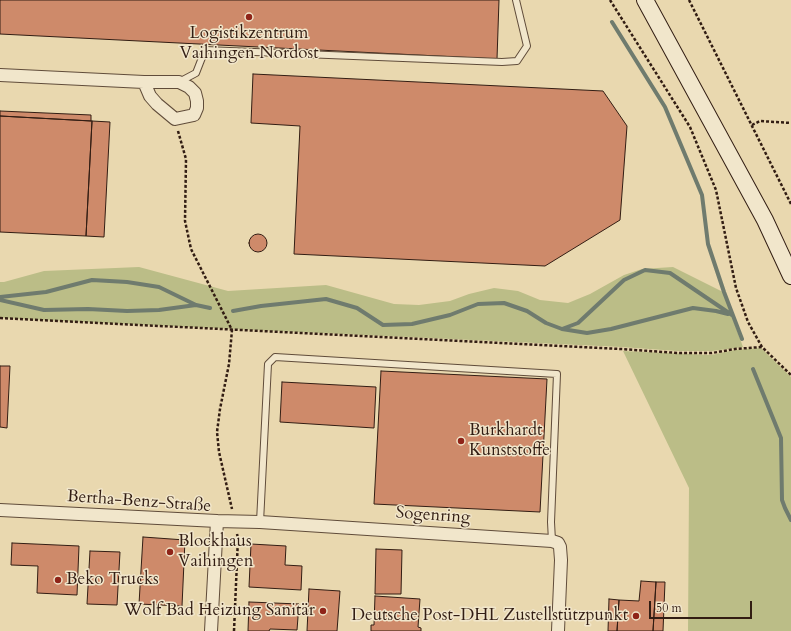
<!DOCTYPE html>
<meta charset="utf-8">
<style>
body{margin:0}
#map{position:relative;width:791px;height:631px;overflow:hidden;background:#e9d8af;font-family:Cardo,serif}
canvas{display:block}
.scale{position:absolute;left:649px;top:601px;width:103px;height:18px;box-sizing:border-box;border:2px solid #321d13;border-top:0;padding-left:5px;font-size:12px;line-height:14px;white-space:nowrap;color:#321d13;-webkit-text-stroke:3px #f1e6cb;paint-order:stroke}
</style>
<div id="map">
<canvas width="791" height="631"></canvas>
<div class="scale">50 m</div>
</div>
<script>
const context = document.querySelector('canvas').getContext('2d');
context.lineJoin = 'round';
function paint(path, color) { context.fillStyle = color; context.fill(path, 'evenodd'); }
const toPath = rows => new Path2D(rows.map(r => 'M' + r).join(''));
function strokePath(path, color, width, dash) { context.strokeStyle = color; context.lineWidth = width; context.lineCap = dash ? 'butt' : 'round'; context.setLineDash(dash || []); context.stroke(path); }
function drawText(font, color, halo, rows, align = 'center') {
  context.font = font + ' Cardo,serif'; context.lineWidth = 3; context.setLineDash([]); context.textBaseline = 'middle'; context.strokeStyle = halo; context.fillStyle = color; for (const [text, x, y, turn = 0] of rows) {
    context.save(); context.translate(x, y); context.rotate((+turn || 0) * Math.PI / 180); context.textAlign = isNaN(turn) ? turn : align; if (halo) context.strokeText(text, 0, 0); context.fillText(text, 0, 0); context.restore();
  }
}
const green = toPath([
 [139,267,228,291,326,285,394,304,419,305,450,301,469,294,494,288,518,291,540,300,568,303,590,294,624,275,642,269,673,267,723,292,743,347,712,351,677,351,621,347,0,318,0,282,4,282,44,271],
 [761,348,791,377,791,631,688,631,689,488,623,351,711,355,735,350]
]);
const stream = toPath([
 [612,22,665,107,702,195,708,244,724,292,742,339],
 [0,297,46,292,92,280,127,282,159,287,196,305,210,308],
 [0,300,44,310,88,309,127,311,159,310,196,305],
 [233,311,261,306,326,299,357,308,383,325,412,324,450,315,478,304,504,303,527,311,546,323,562,329,578,323,624,280,645,270,670,273,732,315],
 [562,329,587,333,611,329,693,308,716,311,728,314],
 [753,369,781,438,782,500,785,508,791,520]
]);
const building = toPath([
 [0,0,499,0,497,59,0,34,0,0],
 [253,74,603,91,627,126,620,220,545,266,294,254,300,126,251,123,253,74],
 [0,111,91,115,91,121,0,116,0,111],
 [0,116,92,121,86,236,0,232,0,116],
 [92,121,110,122,104,237,86,236,92,121],
 '249 243a9 9 0 1 1 18 0a9 9 0 1 1-18 0Z',
 [0,366,10,366,7,428,0,427,0,366],
 [381,371,547,379,540,512,374,504,381,371],
 [282,382,376,387,374,428,280,422,282,382],
 [143,537,185,540,182,606,139,604,143,537],
 [12,543,79,546,77,595,37,593,38,566,11,565,12,543],
 [251,544,286,546,285,565,302,566,301,590,249,587,251,544],
 [376,549,402,550,401,594,375,594,376,549],
 [90,551,120,552,117,605,87,604,90,551],
 [641,581,656,582,653,631,617,631,619,600,639,601,641,581],
 [656,582,665,582,663,631,653,631,656,582],
 [309,589,340,591,337,631,307,631,309,589],
 [375,596,420,599,418,627,421,628,421,631,371,631,371,625,374,625,375,596],
 [609,599,619,600,617,631,608,631,609,599],
 [249,602,299,604,297,630,270,629,269,631,248,631,249,602]
]);
const path = toPath([
 [610,0,690,127,716,190,736,288,748,322,762,347,791,375],
 [689,0,791,204],
 [752,125,760,121,791,123],
 [178,131,186,159,185,221,191,249,232,330,229,364,220,409,217,432,219,452,232,509],
 [0,318,621,349,678,353,712,353,735,349,762,347],
 [234,631,238,538,237,534]
]);
const service = toPath([
 [179,82,196,73,205,50,502,62,517,61,527,46,516,0],
 [260,522,268,364,275,357,557,374,551,522,552,541]
]);
const minor = toPath([
 [0,75,144,82,179,82,189,87,195,93,197,101,197,108,194,115,175,119,157,104,150,96,144,82],
 [0,510,217,521,260,522,552,541,558,543,560,547,561,560,558,631],
 [211,631,217,521]
]);
const secondary = toPath([
 [645,0,765,220,791,276]
]);
const markers = [
 [249,17,4,"#8f2418"],
 [461,441,4,"#8f2418"],
 [170,552,4,"#8f2418"],
 [58,580,4,"#8f2418"],
 [323,611,4,"#8f2418"],
 [636,616,4,"#8f2418"]
];
const poiNames = [
 ["Logistikzentrum",249,34,"center"],
 ["Vaihingen Nordost",249,54,"center"],
 ["Burkhardt",469,431],
 ["Kunststoffe",469,451],
 ["Blockhaus",178,542],
 ["Vaihingen",178,562],
 ["Beko Trucks",66,580],
 ["Wolf Bad Heizung Sanitär",315,611,"right"],
 ["Deutsche Post-DHL Zustellstützpunkt",628,616,"right"]
];
const streetNames = [
 ["Bertha-Benz-Straße",139,502,4],
 ["Sogenring",433,516,4]
];
paint(green, '#bbbd87');
strokePath(stream, '#6f7b6e', 4);
paint(building, '#ce8a6a');
strokePath(building, '#321d13', 1);
strokePath(service, '#604c3a', 8);
strokePath(minor, '#604c3a', 14);
strokePath(secondary, '#321d13', 18);
strokePath(path, '#321d13', 2.5, [3, 2]);
strokePath(service, '#f1e6cb', 6);
strokePath(minor, '#f1e6cb', 12);
strokePath(secondary, '#f1e6cb', 16);
for (const [x, y, r, color] of markers) { const dot = new Path2D(); dot.arc(x, y, r, 0, 2 * Math.PI); context.fillStyle = color; context.fill(dot); strokePath(dot, '#f1e6cb', 1.5); }
drawText('17px', '#321d13', '#f1e6cb', poiNames, 'left');
drawText('17px', '#321d13', '#f1e6cb', streetNames);
</script>
